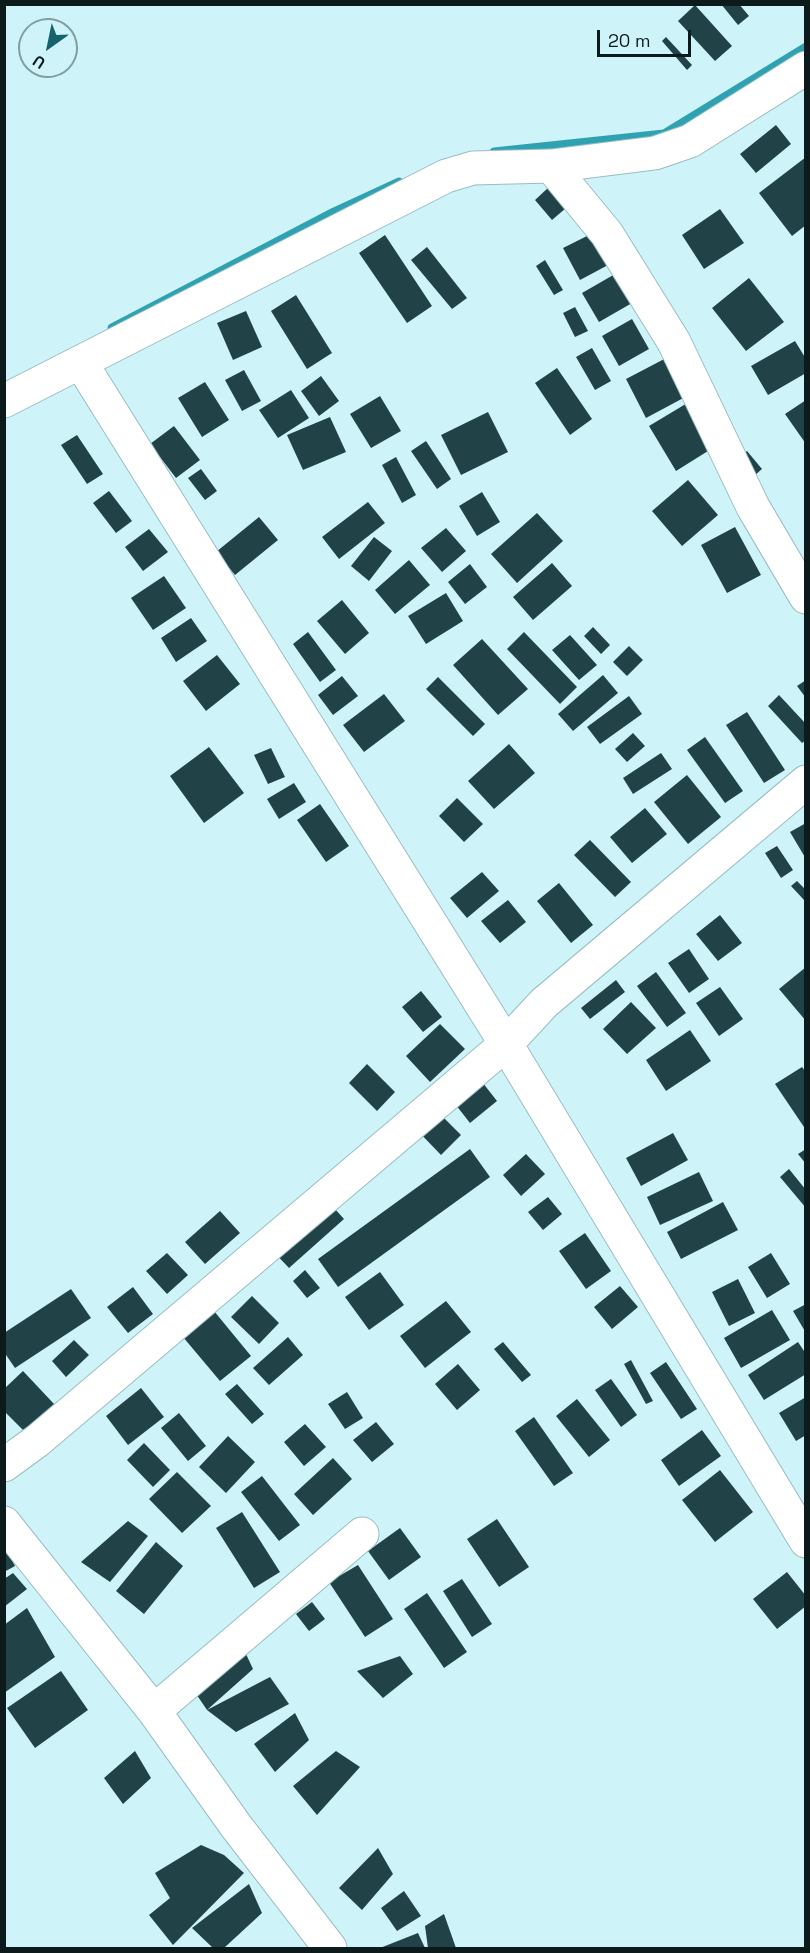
<!DOCTYPE html>
<style>
body{margin:0}
#map{position:relative;width:810px;height:1953px;overflow:hidden;background:#cef4fa;font-family:"Space Grotesk",sans-serif}
canvas{display:block}
.frame{position:absolute;inset:0;border:6px solid #0c1a1c;pointer-events:none}
.north{position:absolute;left:18px;top:18px;width:60px;height:60px;box-sizing:border-box;background:#cef4fa;border:2px solid #809da1;border-radius:50%;rotate:213deg;font-size:16px;font-weight:700;line-height:24px;text-align:center;color:#0c1a1c}
.north::after{content:'';display:block;margin:auto;width:21px;height:27px;background:#16636d;clip-path:polygon(50% 0,100% 100%,50% 72%,0 100%)}
.scale{position:absolute;left:597px;top:30px;width:94px;height:27px;box-sizing:border-box;border:3px solid #0c1a1c;border-top:0;padding-left:8px;font-size:18px;line-height:21px;white-space:nowrap;color:#0c1a1c;-webkit-text-stroke:4px #cef4fa;paint-order:stroke}
</style>
<div id="map">
<canvas width="810" height="1953"></canvas>
<div class="frame"></div>
<div class="north">U</div>
<div class="scale">20 m</div>
</div>
<script>
const context = document.querySelector('canvas').getContext('2d');
context.lineJoin = 'round';
const toPath = rows => new Path2D(rows.map(r => 'M' + r).join(''));
function strokePath(path, color, width, dash) { context.strokeStyle = color; context.lineWidth = width; context.lineCap = dash ? 'butt' : 'round'; context.setLineDash(dash || []); context.stroke(path); }
function paint(path, color) { context.fillStyle = color; context.fill(path, 'evenodd'); }
const stream = toPath([
 [494,152,664,134,806,47],
 [112,328,334,212,399,182]
]);
const building = toPath([
 [721,4,739,4,749,16,738,25],
 [695,5,732,46,715,61,678,21],
 [666,37,692,65,687,70,662,41],
 [776,125,791,144,756,173,740,154],
 [806,157,806,225,792,236,759,193],
 [549,187,566,208,552,220,535,200],
 [720,209,744,243,704,269,682,235],
 [593,233,610,264,580,280,563,248],
 [385,235,432,306,407,323,359,253],
 [427,247,467,298,452,309,411,260],
 [545,260,563,290,554,295,536,266],
 [622,270,639,299,599,322,582,293],
 [749,278,784,322,746,351,712,308],
 [296,295,332,353,307,369,271,311],
 [575,307,588,331,575,337,563,313],
 [246,311,262,347,233,360,217,323],
 [632,319,649,349,619,366,602,336],
 [795,341,806,359,806,373,768,395,751,366],
 [592,348,611,381,595,390,576,357],
 [670,356,689,395,646,418,626,379],
 [557,368,592,419,570,435,535,383],
 [244,370,261,401,242,411,225,380],
 [321,376,339,401,319,416,301,391],
 [205,382,229,420,202,437,178,398],
 [291,390,309,418,278,438,259,410],
 [380,396,401,431,371,448,350,414],
 [806,400,806,444,785,414],
 [689,402,716,446,676,471,649,426],
 [488,412,508,452,461,475,441,435],
 [330,417,346,452,303,470,287,435],
 [174,426,200,460,176,478,150,444],
 [77,435,103,474,87,484,61,445],
 [426,441,451,479,437,489,411,451],
 [747,451,762,469,754,476,739,457],
 [396,457,416,495,402,503,382,465],
 [201,469,217,491,205,500,188,478],
 [688,480,718,515,682,546,652,511],
 [109,491,132,521,116,533,93,503],
 [482,492,500,522,477,536,459,506],
 [368,502,385,523,339,559,322,537],
 [537,513,563,541,517,583,491,554],
 [259,517,278,540,235,575,216,552],
 [735,527,761,575,727,593,701,545],
 [446,528,466,551,442,572,421,548],
 [149,529,168,552,143,571,125,547],
 [374,537,392,551,369,581,351,566],
 [409,560,430,585,395,614,375,590],
 [552,563,572,586,533,620,513,597],
 [470,564,487,587,465,604,448,582],
 [164,576,186,608,153,630,131,598],
 [446,593,463,621,426,644,408,616],
 [342,600,369,633,345,654,317,621],
 [191,618,207,641,176,662,161,638],
 [593,627,610,645,601,654,584,636],
 [308,632,336,670,320,682,293,644],
 [524,632,577,687,560,704,507,649],
 [570,635,597,665,579,680,552,650],
 [482,639,528,689,498,715,453,665],
 [629,646,643,660,627,676,613,662],
 [217,655,240,684,206,711,183,681],
 [603,675,618,693,573,731,558,714],
 [342,676,358,696,333,715,318,695],
 [438,677,485,724,473,736,426,689],
 [806,680,806,698,797,686],
 [384,694,405,721,364,752,343,725],
 [779,695,806,724,806,740,802,743,768,706],
 [629,696,642,714,600,744,587,727],
 [747,712,785,770,764,783,726,725],
 [633,733,645,746,627,762,615,749],
 [705,737,743,791,725,803,687,750],
 [509,744,535,773,494,809,468,781],
 [209,747,244,793,204,823,170,776],
 [271,748,285,777,268,784,254,755],
 [661,753,672,769,633,794,623,778],
 [687,775,721,817,688,844,654,802],
 [294,783,306,802,279,819,267,799],
 [457,798,483,824,464,842,439,816],
 [320,804,349,846,326,862,297,820],
 [645,808,667,834,632,863,610,837],
 [806,823,806,859,790,832],
 [590,840,631,882,615,897,574,855],
 [777,846,793,870,781,878,765,853],
 [482,872,499,891,467,918,450,898],
 [797,881,806,890,804,900,791,886],
 [559,883,593,925,571,943,537,901],
 [508,900,526,922,500,943,481,921],
 [720,915,742,943,718,961,696,934],
 [689,949,709,979,689,993,668,963],
 [806,967,806,1021,779,989],
 [656,972,686,1013,667,1027,637,986],
 [616,980,625,992,590,1019,581,1008],
 [720,987,743,1019,719,1036,696,1003],
 [421,991,442,1017,423,1032,402,1007],
 [631,1002,656,1028,627,1054,603,1029],
 [440,1024,465,1049,430,1082,406,1056],
 [690,1030,711,1061,666,1091,646,1060],
 [367,1064,395,1092,377,1111,349,1083],
 [802,1067,806,1072,806,1130,775,1084],
 [479,1078,497,1101,470,1123,452,1100],
 [435,1109,461,1135,441,1155,415,1128],
 [673,1133,688,1160,641,1186,626,1158],
 [470,1149,490,1177,338,1287,318,1259],
 [806,1149,806,1164,798,1154],
 [526,1154,545,1174,521,1196,503,1175],
 [789,1169,806,1190,806,1208,780,1177],
 [699,1172,713,1201,660,1225,647,1197],
 [548,1197,562,1214,543,1230,528,1212],
 [326,1199,344,1219,289,1268,271,1249],
 [723,1202,738,1230,681,1259,667,1232],
 [220,1211,240,1233,205,1264,185,1242],
 [585,1233,611,1271,586,1289,559,1251],
 [167,1253,188,1275,167,1294,146,1271],
 [771,1253,790,1284,767,1298,748,1267],
 [305,1270,320,1288,307,1298,293,1281],
 [380,1272,404,1305,369,1330,345,1297],
 [738,1279,755,1313,729,1326,712,1292],
 [620,1286,638,1307,612,1329,594,1307],
 [133,1287,153,1314,128,1333,107,1307],
 [71,1289,91,1318,15,1368,4,1352,4,1333],
 [252,1296,279,1323,259,1344,231,1317],
 [446,1301,471,1332,425,1368,400,1336],
 [806,1304,806,1333,793,1311],
 [772,1310,790,1340,741,1368,724,1338],
 [214,1311,251,1356,220,1381,183,1337],
 [288,1337,303,1355,269,1385,253,1368],
 [74,1340,89,1355,66,1377,52,1361],
 [503,1342,531,1375,522,1382,494,1349],
 [798,1342,806,1354,806,1374,764,1400,748,1375],
 [631,1360,653,1401,646,1404,624,1364],
 [666,1362,697,1409,681,1419,650,1373],
 [458,1364,480,1390,457,1410,435,1384],
 [23,1371,55,1405,26,1433,4,1411,4,1389],
 [611,1379,637,1415,621,1427,595,1390],
 [237,1384,264,1414,252,1424,225,1394],
 [141,1388,164,1417,128,1445,106,1416],
 [347,1392,363,1418,345,1429,328,1404],
 [806,1397,806,1435,796,1441,779,1413],
 [577,1399,610,1440,589,1457,556,1416],
 [179,1413,206,1446,188,1461,161,1428],
 [534,1417,573,1473,554,1486,515,1431],
 [376,1422,394,1444,372,1462,353,1440],
 [305,1424,326,1447,304,1466,284,1442],
 [702,1430,721,1456,679,1486,661,1460],
 [228,1436,255,1462,226,1493,199,1467],
 [144,1443,170,1470,153,1487,127,1460],
 [333,1458,352,1479,313,1515,294,1494],
 [720,1470,753,1512,715,1542,682,1500],
 [177,1472,211,1506,182,1533,149,1499],
 [262,1476,300,1525,279,1541,241,1492],
 [242,1512,280,1572,254,1588,216,1528],
 [497,1519,529,1567,499,1587,467,1539],
 [128,1521,148,1536,110,1582,81,1562],
 [400,1528,421,1557,389,1580,368,1551],
 [156,1542,183,1566,144,1614,116,1591],
 [4,1545,15,1566,4,1572],
 [358,1565,393,1619,365,1637,329,1582],
 [787,1572,806,1596,806,1606,777,1629,753,1599],
 [13,1573,27,1589,4,1607,4,1579],
 [462,1579,492,1624,472,1637,443,1591],
 [427,1593,467,1652,444,1668,404,1609],
 [312,1602,325,1619,309,1631,296,1614],
 [27,1608,55,1657,4,1693,4,1625],
 [246,1654,253,1669,207,1710,188,1682],
 [400,1656,413,1674,383,1698,357,1671],
 [61,1671,88,1710,35,1748,7,1708],
 [270,1677,289,1704,236,1732,207,1710],
 [295,1713,309,1740,275,1772,254,1744],
 [135,1751,151,1778,123,1804,104,1778],
 [336,1751,360,1767,317,1815,293,1786],
 [201,1845,224,1855,244,1873,173,1945,149,1915,170,1898,155,1873],
 [378,1848,393,1874,362,1910,339,1888],
 [249,1884,262,1913,224,1948,213,1948,192,1928],
 [404,1891,421,1916,397,1931,381,1908],
 [444,1914,456,1948,428,1948,425,1926],
 [418,1933,425,1948,380,1948]
]);
const street = toPath([
 [551,166,607,234,674,342,753,507,806,597],
 [81,363,506,1044,806,1541],
 [4,401,446,176,473,168,551,166,655,153,690,141,806,68],
 [4,1465,37,1441,506,1044,544,1003,806,782],
 [4,1523,154,1711,236,1826,330,1948],
 [154,1711,362,1534]
]);
strokePath(stream, '#2fa2b1', 9);
paint(building, '#214347');
strokePath(street, '#99bdc3', 35);
strokePath(street, '#fff', 33);
</script>
